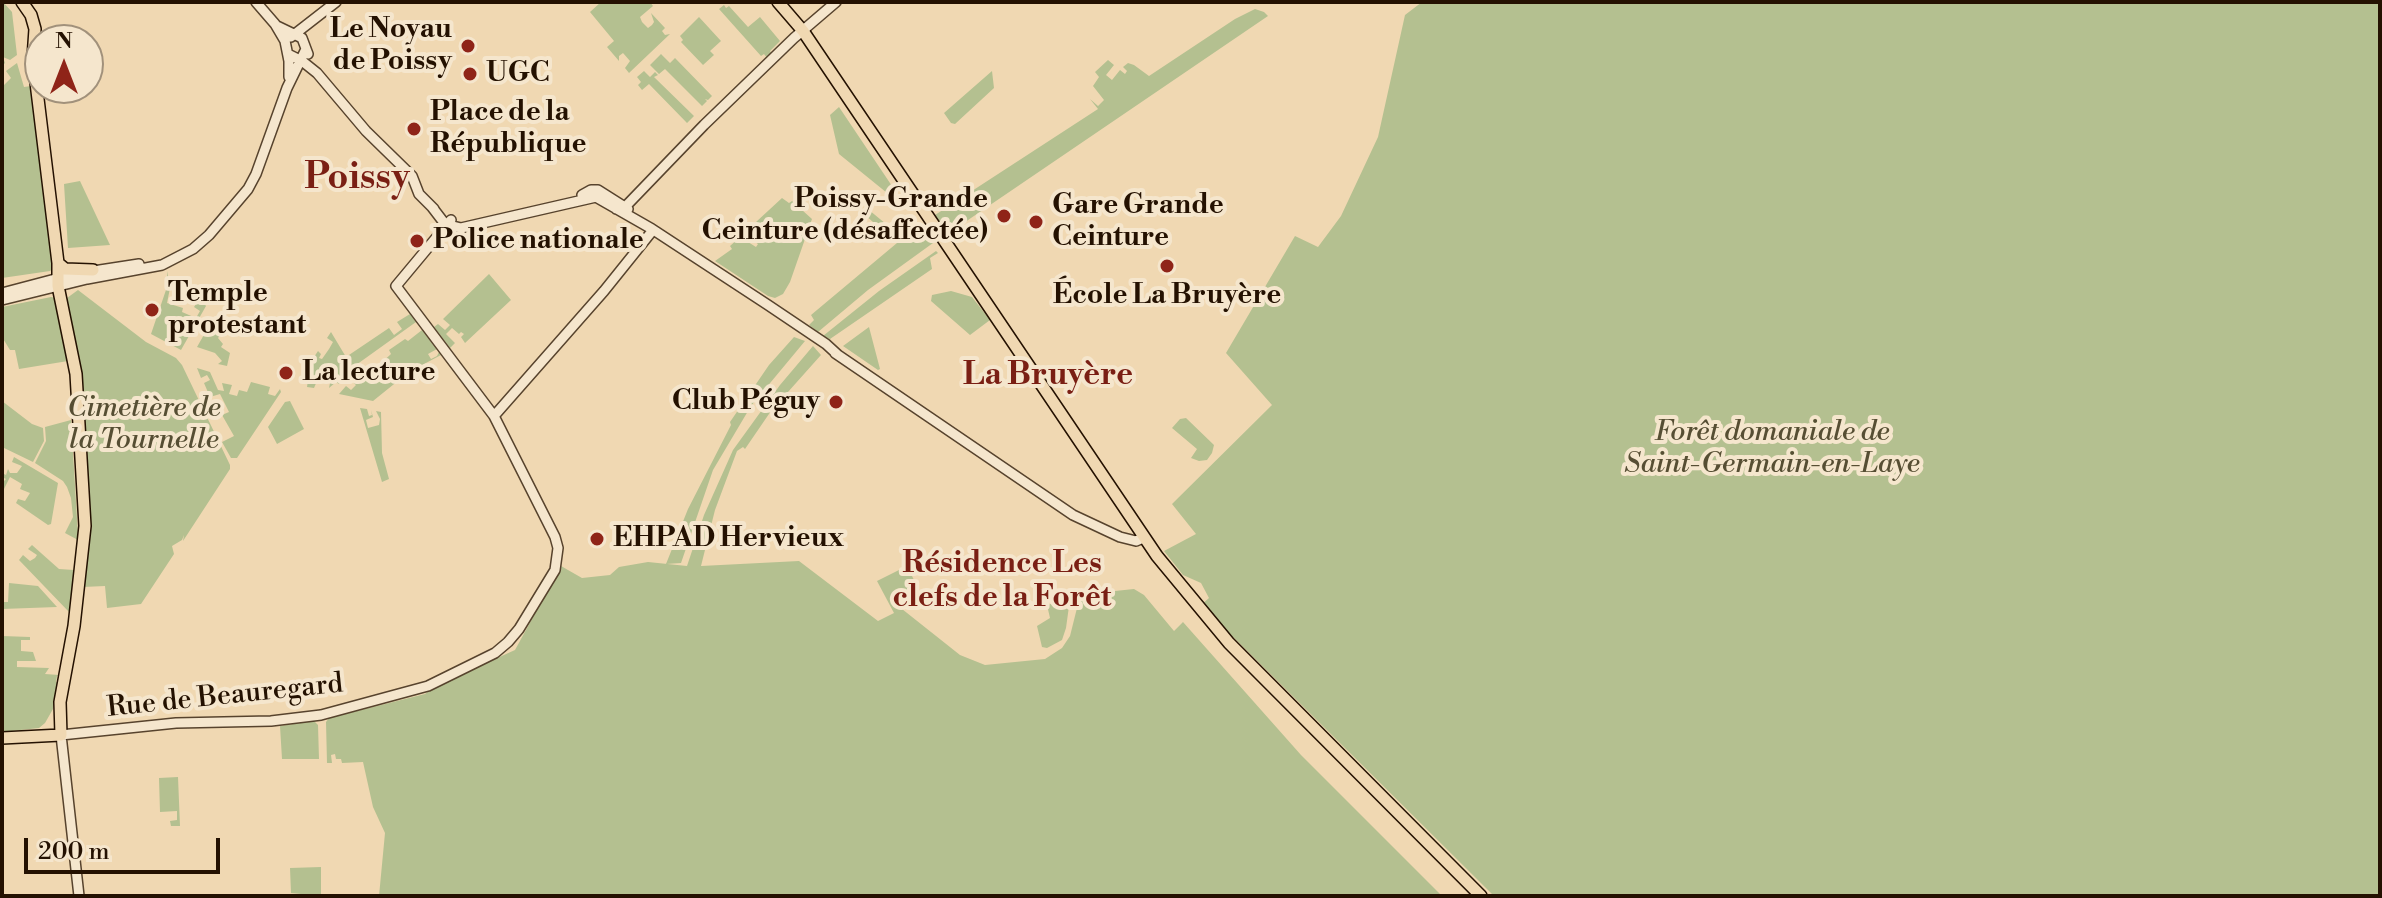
<!DOCTYPE html>
<meta charset="utf-8">
<style>
body{margin:0}
#map{position:relative;width:2382px;height:898px;overflow:hidden;background:#f0d8b2;font-family:"Libre Bodoni",serif}
canvas{display:block}
.frame{position:absolute;inset:0;border:4px solid #241101;pointer-events:none}
.north{position:absolute;left:24px;top:24px;width:80px;height:80px;box-sizing:border-box;background:#f5e6cd;border:2px solid #a1917b;border-radius:50%;rotate:0deg;font-size:22px;font-weight:700;line-height:32px;text-align:center;color:#241101}
.north::after{content:'';display:block;margin:auto;width:28px;height:36px;background:#8f2418;clip-path:polygon(50% 0,100% 100%,50% 72%,0 100%)}
.scale{position:absolute;left:24px;top:838px;width:196px;height:36px;box-sizing:border-box;border:4px solid #241101;border-top:0;padding-left:10px;font-size:24px;line-height:28px;white-space:nowrap;color:#241101;-webkit-text-stroke:6px #f5e6cd;paint-order:stroke}
</style>
<div id="map">
<canvas width="2382" height="898"></canvas>
<div class="frame"></div>
<div class="north">N</div>
<div class="scale">200 m</div>
</div>
<script>
const context = document.querySelector('canvas').getContext('2d');
context.lineJoin = 'round';
function paint(path, color) { context.fillStyle = color; context.fill(path, 'evenodd'); }
const toPath = rows => new Path2D(rows.map(r => 'M' + r).join(''));
function strokePath(path, color, width, dash) { context.strokeStyle = color; context.lineWidth = width; context.lineCap = dash ? 'butt' : 'round'; context.setLineDash(dash || []); context.stroke(path); }
function drawText(font, color, halo, rows, align = 'center') {
  context.font = font + ' "Libre Bodoni",serif'; context.lineWidth = 8; context.setLineDash([]); context.textBaseline = 'middle'; context.strokeStyle = halo; context.fillStyle = color; for (const [text, x, y, turn = 0] of rows) {
    context.save(); context.translate(x, y); context.rotate((+turn || 0) * Math.PI / 180); context.textAlign = isNaN(turn) ? turn : align; if (halo) context.strokeText(text, 0, 0); context.fillText(text, 0, 0); context.restore();
  }
}
const green = toPath([
 [3,2,12,12,17,55,10,60,3,57,5,63,2,66],
 [601,2,650,2,653,6,640,17,642,22,648,28,652,25,654,22,651,13,665,28,662,31,665,35,670,34,629,73,625,68,630,61,623,53,619,56,619,61,607,47,614,41,590,12],
 [1422,2,2380,2,2380,896,1494,896,1201,605,1209,598,1201,583,1183,575,1164,551,1196,534,1172,504,1272,405,1226,353,1295,236,1318,247,1341,216,1378,137,1405,15],
 [724,5,726,8,729,6,748,27,760,17,780,41,770,51,772,54,767,58,764,54,761,56,719,9],
 [1255,9,1264,12,1268,16,946,235,935,215,1098,109,1090,99,1098,106,1104,100,1093,86,1099,77,1095,72,1108,60,1114,65,1106,75,1112,80,1120,70,1125,74,1127,71,1123,67,1128,63,1134,65,1149,76,1235,19],
 [699,17,721,41,710,51,714,55,703,65,681,42,683,40,680,36],
 [661,54,670,63,675,58,712,96,708,100,705,99,707,101,702,106,665,69,659,74,650,65],
 [17,63,24,87,31,86,53,268,50,271,2,278,2,87,11,78,6,71],
 [644,71,650,77,655,72,658,75,654,77,694,116,687,123,649,84,642,90,638,85,641,82,637,77],
 [992,71,994,88,955,124,951,123,944,113],
 [839,107,896,192,892,197,839,154,830,115],
 [80,181,110,245,68,248,64,184],
 [782,198,789,203,792,201,812,219,790,282,783,294,775,298,768,296,715,261,732,249,730,246,740,237,756,247,758,244,743,234],
 [869,210,903,238,919,226,933,243,868,290,818,332,809,325,814,320,811,315,897,243,865,215],
 [936,251,938,253,930,258,932,269,830,339,823,336,879,291],
 [167,271,170,288,167,303,183,308,182,312,196,318,200,311,194,307,200,298,206,306,181,350,151,334,167,287],
 [489,274,511,300,465,343,461,337,464,334,461,332,459,334,452,328,446,334,455,343,450,348,434,327,438,324,445,330,450,325,443,319],
 [78,290,146,342,176,358,182,365,230,465,230,469,183,541,184,535,182,540,172,546,174,554,141,604,107,608,105,586,83,587,89,539,87,482,80,378,67,298],
 [951,291,972,297,990,320,970,335,931,301,932,295],
 [51,297,56,298,68,361,19,369,15,350,10,350,2,337,2,307],
 [410,314,416,322,356,365,367,376,391,354,389,350,405,339,408,341,422,330,437,349,428,354,431,359,437,356,439,352,441,355,409,372,373,401,339,394,346,386,351,390,356,385,346,376,339,384,336,382,329,388,330,383,317,381,314,388,307,387,308,380,300,378,318,351,321,354,319,358,322,359,329,349,333,342,327,338,331,332,346,357,389,328,394,335,402,329,397,322],
 [214,317,224,330,218,338,223,344,221,347,230,353,227,366,218,364,222,361,215,353,197,347],
 [869,327,880,369,878,370,843,346],
 [794,337,805,341,751,406,713,470,681,563,666,564,688,509,731,425,730,422,769,365],
 [813,346,821,355,771,411,745,449,743,447,737,451,715,510,701,566,799,561,878,621,894,613,877,581,907,566,923,598,902,609,960,655,985,665,1045,659,1062,648,1070,636,1079,600,1087,590,1092,602,1115,591,1134,589,1144,595,1174,631,1183,622,1301,755,1442,896,379,896,385,833,373,807,363,762,342,763,341,759,336,759,335,754,331,755,332,763,327,763,326,722,329,718,425,694,433,687,515,650,561,566,582,578,610,575,619,567,648,562,687,566,704,515,733,450,780,385],
 [197,368,210,372,218,390,224,391,222,383,232,385,229,394,237,396,239,390,247,392,251,382,270,387,268,394,275,396,280,389,281,392,237,458,231,458,222,442,234,436,222,415,229,412,220,394,210,397,204,383,210,380,207,375,201,378],
 [2,401,32,424,43,428,44,441,33,462,2,447,4,409],
 [290,401,304,429,277,444,268,427,285,402],
 [360,408,367,409,369,416,372,415,371,410,373,417,366,420,368,428,379,425,380,419,376,411,381,412,382,453,389,479,382,482],
 [1186,418,1214,445,1212,453,1207,460,1199,461,1191,458,1197,449,1172,428,1180,419],
 [71,420,78,535,78,540,65,533,73,517,71,498,67,487,63,481,35,463,46,441,45,427],
 [14,457,58,483,51,524,48,525,16,503,18,499,25,501,30,493,20,489,22,484,10,477,2,493,2,483,6,479,2,477,2,473,6,475,8,469,10,473,17,473,22,466,12,462],
 [32,545,59,569,74,570,69,612,19,560,23,555,30,561,35,558,37,555,28,549],
 [9,583,38,586,57,607,2,609,2,602,8,602],
 [1070,599,1066,628,1062,640,1047,648,1042,647,1037,626,1050,618,1047,605],
 [2,636,30,637,30,640,21,640,21,651,33,652,36,661,17,661,17,667,49,668,45,674,59,675,57,676,56,682,58,683,53,709,45,723,39,728,2,732],
 [314,721,318,725,319,759,282,759,280,726],
 [178,777,180,826,171,826,170,821,177,820,177,811,160,812,159,778],
 [321,867,321,896,291,893,290,868]
]);
const minor = toPath([
 [256,2,275,24,285,41,289,61,289,77],
 [277,26,302,38,308,54],
 [291,37,336,2],
 [288,54,302,61,317,73,366,131,412,176,419,194,434,209],
 [582,195,591,190,598,190,628,209],
 [432,207,445,224,461,228,596,197,652,229,768,305,826,344,838,355],
 [616,209,625,207,704,125,794,38,836,2],
 [2,293,74,274,139,264],
 [2,300,87,279,162,265,193,249,209,235,248,189,256,174,287,88,306,49],
 [835,353,1073,515,1120,537,1136,541,1143,538],
 [494,416,604,291,653,230],
 [79,896,61,735,176,723,271,721,321,715,428,686,495,653,508,642,519,629,555,570,558,548,555,537,494,416,396,286,451,220]
]);
const major = toPath([
 [778,2,803,31,1157,556,1229,643,1481,896],
 [59,264,65,269,93,270],
 [2,738,61,735,60,702,74,626,85,526,76,374,58,286,58,263,33,58,35,29,31,15,22,2]
]);
const markers = [
 [468,46,8,"#8f2418"],
 [470,74,8,"#8f2418"],
 [414,129,8,"#8f2418"],
 [1004,216,8,"#8f2418"],
 [1036,222,8,"#8f2418"],
 [417,241,8,"#8f2418"],
 [1167,266,8,"#8f2418"],
 [152,310,8,"#8f2418"],
 [286,373,8,"#8f2418"],
 [836,402,8,"#8f2418"],
 [597,539,8,"#8f2418"]
];
const poiNames = [
 ["Le Noyau",452,30,"right"],
 ["de Poissy",452,62,"right"],
 ["UGC",486,74],
 ["Place de la",430,113],
 ["République",430,145],
 ["Poissy-Grande",988,200,"right"],
 ["Ceinture (désaffectée)",988,232,"right"],
 ["Gare Grande",1052,206],
 ["Ceinture",1052,238],
 ["Police nationale",433,241],
 ["Temple",168,294],
 ["protestant",168,326],
 ["École La Bruyère",1167,296,"center"],
 ["La lecture",302,373],
 ["Club Péguy",820,402,"right"],
 ["EHPAD Hervieux",613,539]
];
const parkNames = [
 ["Cimetière de",144,409],
 ["la Tournelle",144,441],
 ["Forêt domaniale de",1772,433],
 ["Saint-Germain-en-Laye",1772,465]
];
const streetNames = [
 ["Rue de Beauregard",225,697,-6]
];
const neighbourhoodNames = [
 ["Résidence Les",1002,565],
 ["clefs de la Forêt",1002,599]
];
const quarterNames = [
 ["La Bruyère",1048,376]
];
const districtNames = [
 ["Poissy",357,179]
];
paint(green, '#b4c090');
strokePath(minor, '#57432d', 12);
strokePath(major, '#241101', 14);
strokePath(minor, '#f5e6cd', 9);
strokePath(major, '#f0d8b2', 11);
for (const [x, y, r, color] of markers) { const dot = new Path2D(); dot.arc(x, y, r, 0, 2 * Math.PI); context.fillStyle = color; context.fill(dot); strokePath(dot, '#f5e6cd', 3); }
drawText('bold 28px', '#241101', '#f5e6cd', poiNames, 'left');
drawText('italic 28px', '#564e33', '#f5e6cd', parkNames);
drawText('28px', '#241101', '#f5e6cd', streetNames);
drawText('bold 30px', '#7a1f14', '#f5e6cd', neighbourhoodNames);
drawText('bold 32px', '#7a1f14', '#f5e6cd', quarterNames);
drawText('bold 36px', '#7a1f14', '#f5e6cd', districtNames);
</script>
